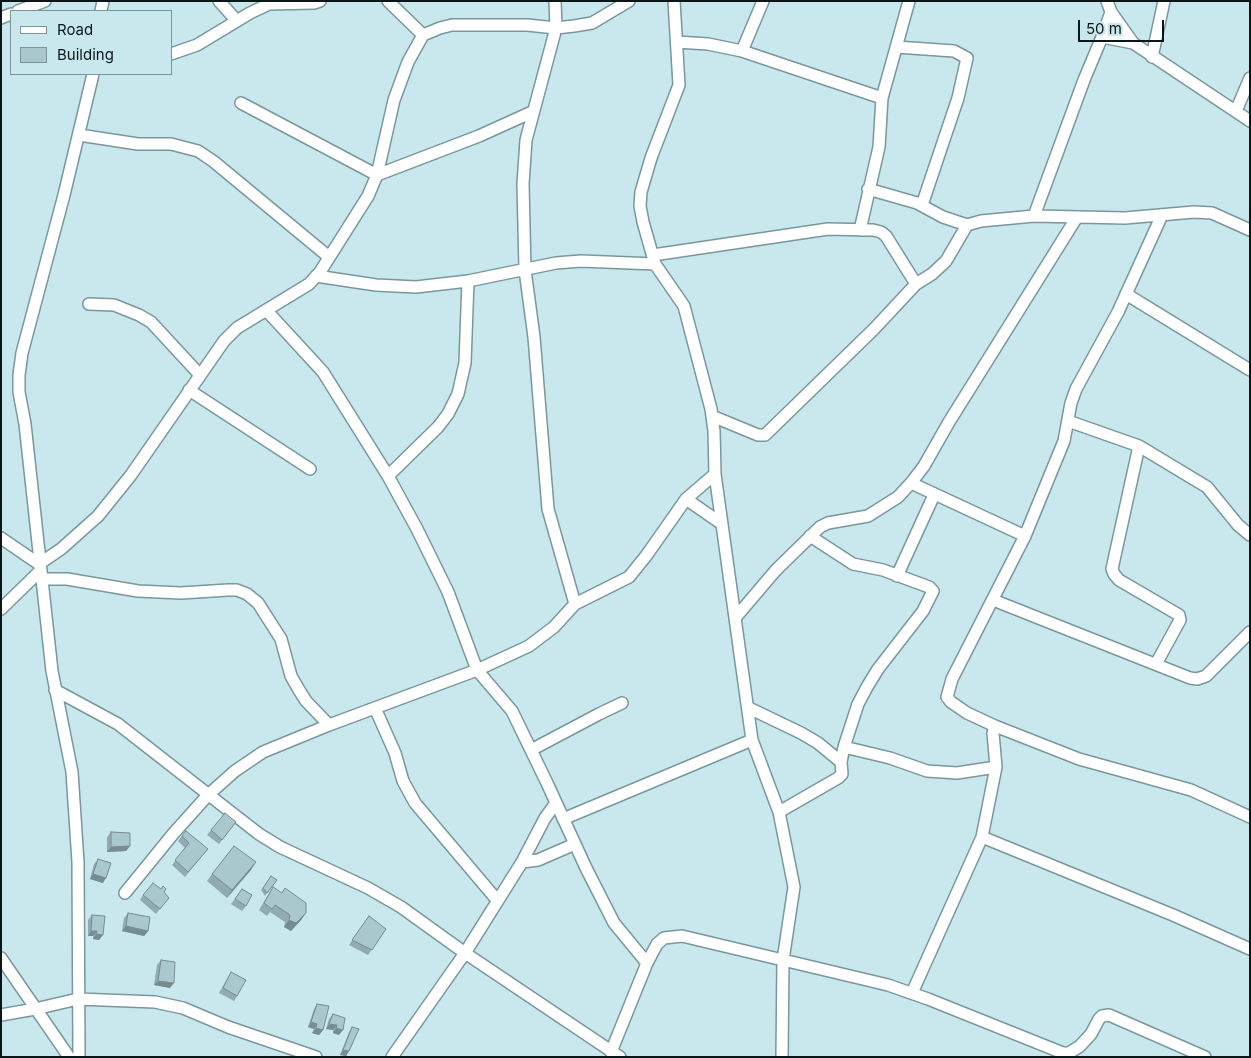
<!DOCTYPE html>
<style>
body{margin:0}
#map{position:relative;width:1251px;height:1058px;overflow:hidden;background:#c8e8ee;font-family:Inter,sans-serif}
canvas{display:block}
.frame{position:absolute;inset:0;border:2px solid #0a1618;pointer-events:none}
.legend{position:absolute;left:10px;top:10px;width:162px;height:65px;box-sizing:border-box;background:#c8e8ee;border:1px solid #7c9498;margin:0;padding:6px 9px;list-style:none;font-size:15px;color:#0a1618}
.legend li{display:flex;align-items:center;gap:10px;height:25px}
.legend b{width:25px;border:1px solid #7c9498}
.scale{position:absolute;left:1078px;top:20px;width:86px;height:22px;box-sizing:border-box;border:2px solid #0a1618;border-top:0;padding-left:6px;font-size:15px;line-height:18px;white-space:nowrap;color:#0a1618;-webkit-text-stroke:4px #c8e8ee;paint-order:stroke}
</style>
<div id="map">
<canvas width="1251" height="1058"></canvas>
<div class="frame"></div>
<ul class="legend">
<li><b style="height:6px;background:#fff"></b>Road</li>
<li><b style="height:14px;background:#a9c8cd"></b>Building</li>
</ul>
<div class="scale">50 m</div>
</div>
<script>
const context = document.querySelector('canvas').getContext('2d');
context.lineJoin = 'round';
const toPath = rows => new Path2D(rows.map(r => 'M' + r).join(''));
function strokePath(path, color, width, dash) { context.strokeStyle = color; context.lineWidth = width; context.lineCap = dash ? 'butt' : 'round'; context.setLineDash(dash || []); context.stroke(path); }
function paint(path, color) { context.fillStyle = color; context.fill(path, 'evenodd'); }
const street = toPath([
 [219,1,237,21],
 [388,1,423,35],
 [555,1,556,28,526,140,523,184,525,270,534,337,548,509,575,604],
 [674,1,679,85,651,158,641,192,640,206,643,222,655,264,684,306,711,409,714,431,715,474,752,740,779,812,794,887,783,960,782,1057],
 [1107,1,1111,12,1133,43,1250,121],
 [18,11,45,1],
 [101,11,103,1],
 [1,18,11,14],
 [1102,37,1133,43],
 [677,42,708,44,742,51,882,98],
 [896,47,954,51,967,58,958,98,922,205],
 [742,51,763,1],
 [171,54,197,45,250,13,269,4,314,3,320,1],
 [1152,57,1164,1],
 [241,103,377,175,479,136,532,112],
 [1236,111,1250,78],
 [79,135,138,144,171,144,198,151,213,161,329,257],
 [868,189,917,203,943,217,967,225,981,221,1034,216,1125,218,1194,212,1212,213,1250,230],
 [1162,215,1118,312,1076,389,1071,403,1064,441,1025,536,952,679,947,697,951,702,967,713,995,726,1079,759,1191,790,1250,817],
 [1034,216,1084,80,1102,37,1111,12],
 [860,230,879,147,882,98,909,1],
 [653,255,828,229,873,230,881,232,886,236,916,284],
 [316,276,376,285,416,287,468,281,556,263,581,261,655,264],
 [1126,294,1250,370],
 [89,304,114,305,139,315,151,322,200,375],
 [266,310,323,372,388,476,417,529,448,592,477,670,512,711,547,783,586,868,614,923,647,963],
 [189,390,310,469],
 [712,416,758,435,765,435,874,329,916,284,932,274,946,261,967,225],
 [1068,421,1139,446,1197,481,1207,487,1238,525,1250,535],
 [1139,446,1112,569,1114,574,1119,580,1179,615,1180,620,1156,664],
 [388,476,438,427,448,414,458,394,465,363,468,281],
 [911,483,1025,536],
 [686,499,722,524],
 [1,538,39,564,61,549,98,516,131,475,224,341,237,328,309,284,320,272,368,196,377,175,394,100,408,62,423,35,440,28,452,25,527,25,556,28,574,26,592,23,629,1],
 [897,576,934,495],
 [41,579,67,579,138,591,181,593,228,590,237,590,247,594,258,603,281,639,291,676,299,690,306,701,329,725],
 [993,600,1190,678,1197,679,1206,676,1250,632],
 [1,609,40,571],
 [736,617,776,570,820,527,828,523,868,516,898,497,911,483,924,466,949,422,1077,217],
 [55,690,118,724,259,834,280,847,368,888,401,907,465,953,620,1057],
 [375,708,395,753,403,781,415,803,497,900],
 [749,708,801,733,818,743,841,762],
 [844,747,890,758,927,771,957,773,996,767],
 [531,750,599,714,622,703],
 [779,812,838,778,842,774,841,762,844,747,858,704,867,687,878,669,923,611,933,591,929,587,883,570,853,564,810,536],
 [563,819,752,740],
 [982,837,1173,915,1250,949],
 [522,862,538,860,575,844],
 [125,893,173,834,208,795,235,771,263,752,329,725,477,670,529,646,554,627,575,604,629,577,646,556,686,499,715,474],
 [1,958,69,1057],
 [912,993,982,837,996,767,993,733,995,726],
 [1,1015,35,1009,78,999,155,1002,183,1008,228,1027,316,1057],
 [611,1052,647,963,657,944,664,938,682,936,888,985,928,999,1063,1053,1069,1053,1080,1046,1091,1034,1099,1019,1102,1016,1109,1015,1205,1057],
 [79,1057,78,862,72,772,52,671,25,424,19,392,19,375,22,353,64,195,93,74],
 [392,1057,465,953,522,862,545,818,556,803]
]);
const wall = toPath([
 [232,827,219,844,207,835,211,830],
 [111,832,130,846,126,851,107,852,107,837],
 [182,836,208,849,185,877,172,865,185,848,178,841],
 [98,859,103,883,90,879,94,864],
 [256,862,227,898,207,881,212,874],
 [271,876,277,880,265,896,261,890],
 [273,887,306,913,301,920,291,931,284,927,285,922,270,912,267,916,259,910,268,895],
 [242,889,246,906,242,911,231,904],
 [164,893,165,902,156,914,140,900,143,895],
 [128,913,148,931,144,936,122,931,124,918],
 [92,915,99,940,93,939,93,936,88,936,88,920],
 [369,916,386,929,368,955,349,945],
 [161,960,170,988,154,985,157,965],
 [231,972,237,996,234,1001,219,993],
 [317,1004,323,1030,319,1035,312,1033,314,1029,308,1027,314,1009],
 [333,1014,339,1035,333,1033,333,1030,326,1029,329,1019],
 [352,1027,349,1051,346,1056,340,1055,349,1032]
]);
const shadedWall = toPath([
 [130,846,126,851,107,852,111,847],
 [256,862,251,870,227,898,232,890],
 [93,874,106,878,103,883,90,879],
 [306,913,301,920,291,931,284,927,289,920],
 [126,926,148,931,144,936,122,931],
 [91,931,97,931,93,936,88,936],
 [96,934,103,935,99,940,93,939],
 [158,981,174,983,170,988,154,985],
 [311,1022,317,1024,314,1029,308,1027],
 [329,1024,337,1025,333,1030,326,1029],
 [316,1028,323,1030,319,1035,312,1033],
 [336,1028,343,1030,339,1035,333,1033],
 [343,1050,349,1051,346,1056,340,1055]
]);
const building = toPath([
 [225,813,236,822,222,840,211,830,225,813],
 [186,831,208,849,188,872,175,860,189,843,182,836,186,831],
 [111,832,130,833,130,846,111,847,111,832],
 [234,846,256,862,232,890,212,874,234,846],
 [98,859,111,863,106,878,93,874,98,859],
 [271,876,277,880,267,893,263,888,271,876],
 [153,883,161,889,163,886,166,889,164,892,169,898,160,909,143,895,153,883],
 [273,887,282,893,285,888,306,903,306,913,296,923,289,920,290,915,275,905,272,909,264,903,273,887],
 [242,889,252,895,246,906,235,899,242,889],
 [128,913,150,917,148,931,126,926,128,913],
 [92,915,105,916,103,935,96,934,97,931,91,931,92,915],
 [369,916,386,929,372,950,352,940,369,916],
 [161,960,175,962,174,983,158,981,161,960],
 [231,972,246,980,237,996,223,988,231,972],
 [317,1004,329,1006,323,1030,316,1028,317,1024,311,1022,317,1004],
 [333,1014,345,1018,343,1030,336,1028,337,1025,329,1024,333,1014],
 [352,1027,359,1029,349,1051,343,1050,352,1027]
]);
strokePath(street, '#79979c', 14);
strokePath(street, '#fff', 11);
paint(wall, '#91acb0');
paint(shadedWall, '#768c90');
paint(building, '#a9c8cd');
strokePath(building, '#768c90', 1);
</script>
